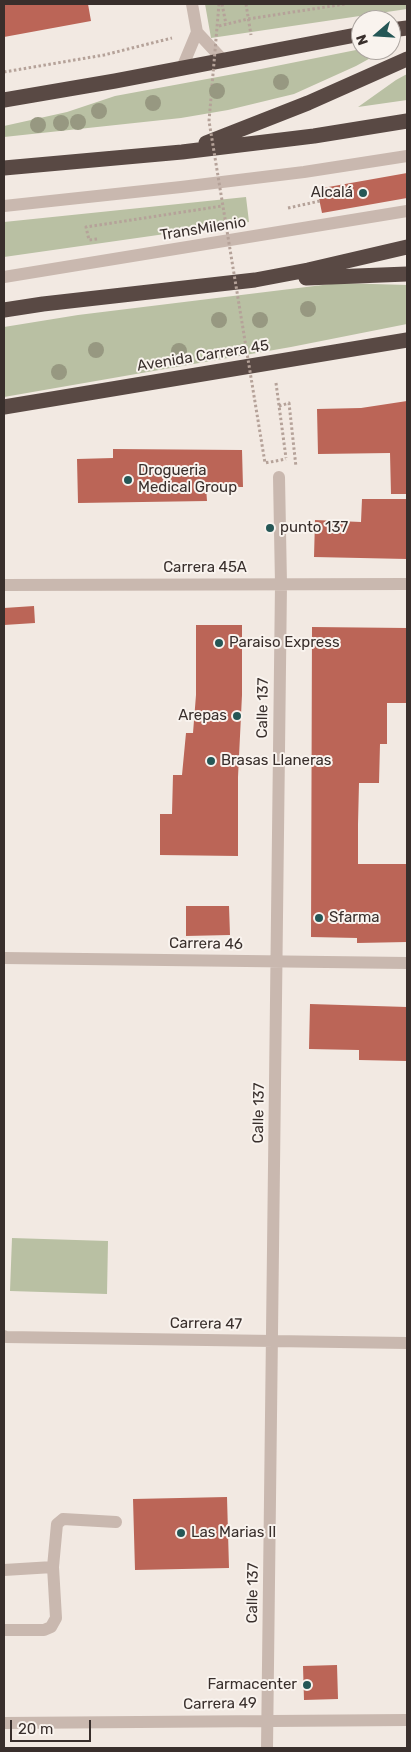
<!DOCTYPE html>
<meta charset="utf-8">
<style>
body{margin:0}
#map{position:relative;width:411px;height:1752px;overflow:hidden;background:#f2e9e2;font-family:Rubik,sans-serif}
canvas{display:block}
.frame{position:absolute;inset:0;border:5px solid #392f2c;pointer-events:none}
.north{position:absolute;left:351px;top:10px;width:50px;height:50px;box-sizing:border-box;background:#f9f3ee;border:1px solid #aca5a0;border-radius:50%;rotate:251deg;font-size:14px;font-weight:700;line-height:20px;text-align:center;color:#392f2c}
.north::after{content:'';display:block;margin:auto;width:18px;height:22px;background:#255756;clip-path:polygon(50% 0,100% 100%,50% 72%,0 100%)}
.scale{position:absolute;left:10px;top:1720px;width:81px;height:22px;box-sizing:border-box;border:2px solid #392f2c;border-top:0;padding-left:6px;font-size:15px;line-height:18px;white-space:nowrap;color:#392f2c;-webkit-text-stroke:4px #f9f3ee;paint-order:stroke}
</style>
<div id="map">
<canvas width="411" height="1752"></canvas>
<div class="frame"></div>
<div class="north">N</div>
<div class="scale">20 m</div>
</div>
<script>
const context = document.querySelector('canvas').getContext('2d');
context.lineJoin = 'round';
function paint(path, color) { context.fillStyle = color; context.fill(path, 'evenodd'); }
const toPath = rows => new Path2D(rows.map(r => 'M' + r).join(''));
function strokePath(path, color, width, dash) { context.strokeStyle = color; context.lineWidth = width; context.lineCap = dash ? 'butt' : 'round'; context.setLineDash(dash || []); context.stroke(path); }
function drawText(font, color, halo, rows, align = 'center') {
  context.font = font + ' Rubik,sans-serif'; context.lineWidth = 4; context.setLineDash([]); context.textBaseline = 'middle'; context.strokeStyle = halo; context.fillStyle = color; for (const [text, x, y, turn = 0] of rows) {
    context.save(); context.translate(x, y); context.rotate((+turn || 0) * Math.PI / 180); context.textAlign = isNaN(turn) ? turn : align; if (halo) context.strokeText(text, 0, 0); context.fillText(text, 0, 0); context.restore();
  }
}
const green = toPath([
 [205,4,407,4,407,9,211,38],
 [361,49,385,50,356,66,294,94,228,110,181,118,4,137,4,126,67,112,115,96,261,69],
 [407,74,407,100,358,107,396,80],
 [246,197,249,222,4,257,4,222],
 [339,283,407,285,407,324,291,347,4,397,4,327,78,315],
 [12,1238,108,1241,107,1294,10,1291]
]);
const building = toPath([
 [4,4,88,4,91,21,4,37],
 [407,173,407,198,322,213,317,189],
 [407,401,407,494,391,494,390,453,318,454,317,409,361,408],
 [113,449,242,450,243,487,206,487,207,501,78,503,77,459,113,458],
 [362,499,407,499,407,559,314,557,315,520,361,522],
 [34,606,35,623,4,625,4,608],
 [196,625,242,625,242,695,238,777,238,856,160,855,160,814,172,814,173,775,182,775,186,733,193,733,196,695],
 [312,627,407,628,407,703,387,703,387,744,380,744,379,783,359,783,358,824,358,864,407,864,407,942,357,943,357,938,311,937],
 [186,906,229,906,230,935,186,936],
 [310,1004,407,1007,407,1061,359,1060,359,1050,309,1049],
 [227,1497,229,1568,135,1570,133,1499],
 [337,1665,338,1699,304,1700,303,1666]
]);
const path = toPath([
 [222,4,226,24],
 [246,4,251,35],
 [219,26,248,19,345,4],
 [4,72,104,55,172,38],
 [288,208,320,201],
 [97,239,89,240,86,227,222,206],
 [276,383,286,458],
 [279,406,289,403,296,467]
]);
const lane = toPath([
 [4,206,181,187,304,172,407,156],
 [4,277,407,211],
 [4,1570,53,1567,57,1524,63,1519,116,1522],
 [4,1630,44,1630,51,1627,56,1618,53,1567]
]);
const street = toPath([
 [192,4,197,32,223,60],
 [182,68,197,32],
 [4,585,407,584],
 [4,958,407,963],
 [4,1336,6,1337,407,1343],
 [4,1723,407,1720],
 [267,1748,281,584,279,477]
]);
const highway = toPath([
 [391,30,407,28],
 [4,100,115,81,361,34],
 [206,143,308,103,407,59],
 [4,168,182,152,314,136,407,121],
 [306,278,407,274],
 [4,310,43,304,255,280,308,270,407,247],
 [4,407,407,340]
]);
const pathBridge = toPath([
 [219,4,209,121,265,463,286,459]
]);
const trees = [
 [281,82],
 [217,91],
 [153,103],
 [99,111],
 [78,122],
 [61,123],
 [38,125],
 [308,309],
 [219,320],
 [260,320],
 [96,350],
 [179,351],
 [59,372]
];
const markers = [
 [363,193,5,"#255756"],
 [128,480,5,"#255756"],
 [270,528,5,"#255756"],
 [219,643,5,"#255756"],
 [237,716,5,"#255756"],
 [211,761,5,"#255756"],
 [319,918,5,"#255756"],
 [181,1533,5,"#255756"],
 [307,1685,5,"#255756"]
];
const poiNames = [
 ["Alcalá",353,193,"right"],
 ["Drogueria",138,471],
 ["Medical Group",138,488],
 ["punto 137",280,528],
 ["Paraiso Express",229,643],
 ["Arepas",227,716,"right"],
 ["Brasas Llaneras",221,761],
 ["Sfarma",329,918],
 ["Las Marias II",191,1533],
 ["Farmacenter",297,1685,"right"]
];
const streetNames = [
 ["TransMilenio",203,229,-9],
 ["Avenida Carrera 45",203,356,-9],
 ["Carrera 45A",205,568],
 ["Calle 137",263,708,-89],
 ["Carrera 46",206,944,1],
 ["Calle 137",259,1113,-89],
 ["Carrera 47",206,1324,1],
 ["Calle 137",253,1593,-89],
 ["Carrera 49",220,1704,-1]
];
paint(green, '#b9c0a3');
paint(building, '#bb6557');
strokePath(path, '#b5a299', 3, [2.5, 2.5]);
strokePath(lane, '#c9b8af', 12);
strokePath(street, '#c9b8af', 12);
strokePath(highway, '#594944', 15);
strokePath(pathBridge, '#b5a299', 3, [2.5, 2.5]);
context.fillStyle = '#979881';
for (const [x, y] of trees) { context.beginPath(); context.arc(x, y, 8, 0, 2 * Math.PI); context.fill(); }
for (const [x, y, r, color] of markers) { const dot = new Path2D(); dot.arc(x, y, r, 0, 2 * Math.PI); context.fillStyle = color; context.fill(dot); strokePath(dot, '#f9f3ee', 2); }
drawText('15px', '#392f2c', '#f9f3ee', poiNames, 'left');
drawText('15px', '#392f2c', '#f9f3ee', streetNames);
</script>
